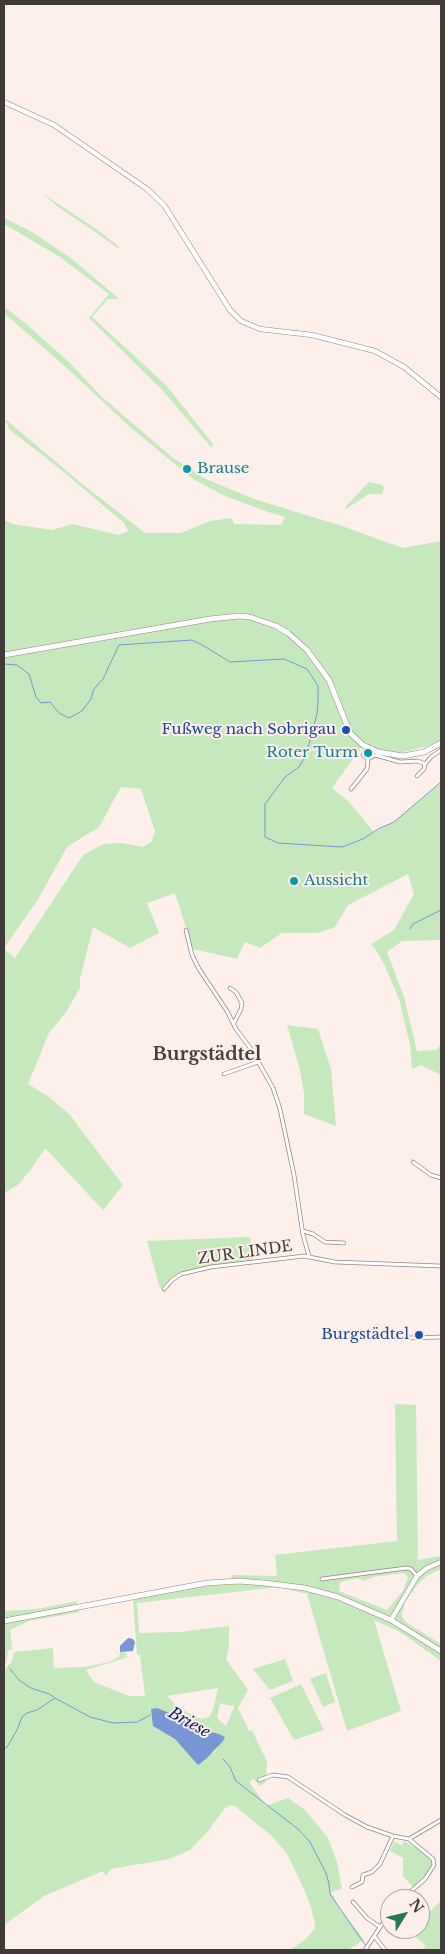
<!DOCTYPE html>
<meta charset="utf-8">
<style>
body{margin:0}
#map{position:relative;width:445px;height:1954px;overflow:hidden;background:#fdefe9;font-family:"Libre Baskerville",serif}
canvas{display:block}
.frame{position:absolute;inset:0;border:5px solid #403b38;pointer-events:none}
.north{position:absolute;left:380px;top:1889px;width:50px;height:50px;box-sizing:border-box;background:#fdefe9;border:1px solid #b1a7a2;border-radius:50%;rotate:54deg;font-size:14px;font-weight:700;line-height:20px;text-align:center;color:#403b38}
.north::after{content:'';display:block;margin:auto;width:18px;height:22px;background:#257a4d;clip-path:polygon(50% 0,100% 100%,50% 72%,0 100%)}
</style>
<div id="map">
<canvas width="445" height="1954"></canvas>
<div class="frame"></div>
<div class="north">N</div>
</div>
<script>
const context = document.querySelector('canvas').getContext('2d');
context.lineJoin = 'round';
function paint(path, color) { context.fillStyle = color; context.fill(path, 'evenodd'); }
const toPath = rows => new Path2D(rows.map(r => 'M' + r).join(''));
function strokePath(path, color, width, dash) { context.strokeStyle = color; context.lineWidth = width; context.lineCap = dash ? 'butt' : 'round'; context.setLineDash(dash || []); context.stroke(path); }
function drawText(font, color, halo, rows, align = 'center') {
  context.font = font + ' "Libre Baskerville",serif'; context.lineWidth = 4; context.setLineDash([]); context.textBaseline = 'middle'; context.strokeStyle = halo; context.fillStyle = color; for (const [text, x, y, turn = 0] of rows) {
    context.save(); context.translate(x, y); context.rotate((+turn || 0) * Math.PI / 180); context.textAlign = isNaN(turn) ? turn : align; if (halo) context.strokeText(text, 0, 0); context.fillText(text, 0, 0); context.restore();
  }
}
const green = toPath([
 [42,193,96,229,117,245,121,250,57,206],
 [4,218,32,232,72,259,118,298,117,299,108,299,92,317,166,385,213,444,212,448,162,390,89,318,109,294,60,257,4,224],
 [4,307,24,322,70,363,102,397,173,458,208,480,257,500,339,525,403,548,441,541,441,740,424,747,399,753,379,750,365,742,332,788,348,801,374,832,394,822,441,782,441,940,402,941,387,952,404,997,417,1051,436,1050,441,1045,441,1075,421,1065,412,1069,410,1045,399,999,384,964,376,950,371,944,394,930,414,894,408,874,348,905,335,927,318,933,282,933,260,948,245,942,237,959,193,949,175,893,147,903,159,933,130,948,93,927,80,979,80,988,66,1012,49,1033,28,1084,49,1097,69,1114,123,1185,103,1210,45,1148,32,1168,18,1185,4,1193,4,949,15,958,83,855,103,844,122,843,143,847,152,841,155,831,141,789,121,787,99,827,67,847,37,901,4,948,4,520,13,524,52,530,73,524,118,535,128,531,124,523,59,468,10,430,4,418,81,483,145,533,181,533,210,521,231,518,234,524,281,525,285,517,268,512,225,496,193,479,130,427,70,371,4,313],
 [369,482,382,485,384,488,382,494,369,494,346,509,346,506],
 [287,1025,318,1029,331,1069,336,1126,304,1114,304,1093,300,1070],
 [250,1237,253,1259,181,1272,171,1277,160,1289,147,1241],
 [395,1404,416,1405,418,1560,441,1556,441,1569,426,1576,417,1585,405,1602,402,1614,402,1617,407,1623,441,1644,441,1661,400,1632,374,1620,401,1711,347,1731,307,1594,279,1587,137,1603,139,1633,180,1632,229,1626,229,1647,226,1659,248,1690,238,1708,249,1731,252,1730,267,1762,266,1782,260,1786,254,1779,252,1779,250,1783,266,1806,288,1798,305,1810,328,1838,337,1862,342,1889,331,1892,339,1908,364,1940,348,1950,290,1950,306,1939,314,1929,315,1924,310,1904,303,1887,287,1854,273,1837,235,1806,230,1805,225,1808,208,1831,190,1850,169,1859,111,1869,106,1876,103,1871,44,1896,4,1925,4,1670,12,1661,14,1652,53,1648,54,1668,85,1667,109,1662,119,1657,120,1652,127,1653,126,1656,128,1657,86,1670,94,1682,129,1696,145,1696,140,1655,137,1655,133,1600,136,1600,136,1598,171,1591,231,1583,232,1575,277,1576,275,1555,397,1541],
 [403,1573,408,1577,406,1583,403,1591,387,1610,339,1591,340,1582,358,1578,364,1581,373,1577],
 [218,1688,213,1710,209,1717,201,1719,179,1708,167,1696],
 [220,1703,230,1706,235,1705,226,1726,217,1718],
 [182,1718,195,1728,219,1734,225,1737,215,1751,198,1764,175,1739,153,1726,153,1720],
 [77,1601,76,1605,4,1619,4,1611,37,1609],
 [77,1609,80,1612,29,1621,10,1630,12,1649,8,1651,6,1663,4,1666,4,1623],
 [285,1659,293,1681,270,1690,253,1669],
 [326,1673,335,1702,323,1707,310,1679],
 [301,1684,324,1730,294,1740,270,1698],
 [404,1841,420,1850,432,1862,431,1868,426,1874,413,1887,403,1876,403,1858,390,1851,394,1842,402,1845],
 [441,1901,441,1950,421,1950,426,1946,409,1931,411,1929,420,1929,420,1920]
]);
const water = toPath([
 [128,1638,133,1639,135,1642,133,1651,120,1652,120,1646],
 [157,1708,182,1718,195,1728,219,1734,225,1737,223,1741,207,1758,198,1765,175,1739,153,1726,151,1709]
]);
const stream = toPath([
 [4,664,17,665,29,674,36,697,41,703,50,702,59,713,69,718,82,711,91,699,94,689,103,679,119,645,192,640,204,646,230,662,284,659,307,669,318,686,318,701,317,714,306,755,299,767,285,777,265,804,265,837,278,843,342,847,363,839,378,829,394,822,441,782],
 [410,929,413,924,441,910],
 [10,1669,19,1680,31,1688,49,1694,54,1697],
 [4,1749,7,1747,17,1730,22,1717,27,1713,37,1710,55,1698,90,1717,113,1723,137,1722,150,1715],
 [223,1759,230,1767,236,1781,298,1829,310,1842,326,1873,329,1884,330,1894,366,1946]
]);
const minor = toPath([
 [367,747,363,755,368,759,375,755,400,762,418,761,425,764,431,757,441,750],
 [417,776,424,769,425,764],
 [351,789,367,769,368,759],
 [186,930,192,955,199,969,227,1011,236,1029,251,1049,273,1088,280,1109,294,1175,303,1235,309,1256],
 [230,988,236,992,242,1003,241,1009,234,1023],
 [224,1074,258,1062],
 [413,1162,431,1175,441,1178],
 [303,1231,313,1234,325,1242,344,1243],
 [164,1289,172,1280,181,1274,211,1267,304,1256,335,1262,441,1266],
 [408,1338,441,1337],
 [322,1579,406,1568,411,1569,417,1576],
 [259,1780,273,1775,288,1777,345,1815,367,1827,393,1836,409,1839],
 [409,1839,441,1820],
 [352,1887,362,1882,363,1875,372,1872,380,1864,393,1836],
 [402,1899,425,1879,434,1865,433,1859,409,1839],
 [353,1902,367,1918,380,1927],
 [375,1937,385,1950],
 [365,1950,390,1912]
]);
const tertiary = toPath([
 [4,102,54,125,147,189,164,205,230,310,241,321,260,329,312,335,375,351,404,367,441,397],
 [391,1620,417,1576,427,1568,441,1562]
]);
const secondary = toPath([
 [4,655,210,619,239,616,250,617,276,626,288,633,307,650,329,680,350,733,363,745,378,752,403,756,424,752,441,743],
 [4,1621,207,1583,239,1581,264,1583,305,1588,338,1597,391,1620,441,1651]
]);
const markers = [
 [187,469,5,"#0f9aa8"],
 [346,730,5,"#1a4fb4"],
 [368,753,5,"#0f9aa8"],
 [294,881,5,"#0f9aa8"],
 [419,1335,5,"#1a4fb4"]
];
const cultureNames = [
 ["Brause",197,469],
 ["Roter Turm",358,753,"right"],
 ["Aussicht",304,881]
];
const transitNames = [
 ["Fußweg nach Sobrigau",336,730],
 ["Burgstädtel",409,1335]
];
const streetNames = [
 ["ZUR LINDE",245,1253,-8]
];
const waterNames = [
 ["Briese",189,1723,29]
];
const quarterNames = [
 ["Burgstädtel",207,1055]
];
paint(green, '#c5e9bc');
paint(water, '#7696d5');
strokePath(stream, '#7696d5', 1);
strokePath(minor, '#928580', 4.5);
strokePath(tertiary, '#928580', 5.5);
strokePath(secondary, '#928580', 6);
strokePath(minor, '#fff', 3);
strokePath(tertiary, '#fff', 4.5);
strokePath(secondary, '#fff', 5);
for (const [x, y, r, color] of markers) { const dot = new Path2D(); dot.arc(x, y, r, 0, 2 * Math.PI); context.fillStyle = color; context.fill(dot); strokePath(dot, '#fdefe9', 2); }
drawText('15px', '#0d838f', '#fdefe9', cultureNames, 'left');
drawText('15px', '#164399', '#fdefe9', transitNames, 'right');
drawText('15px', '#403b38', '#fdefe9', streetNames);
drawText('italic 16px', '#05216a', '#fdefe9', waterNames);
drawText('bold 18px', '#493e39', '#fdefe9', quarterNames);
</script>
